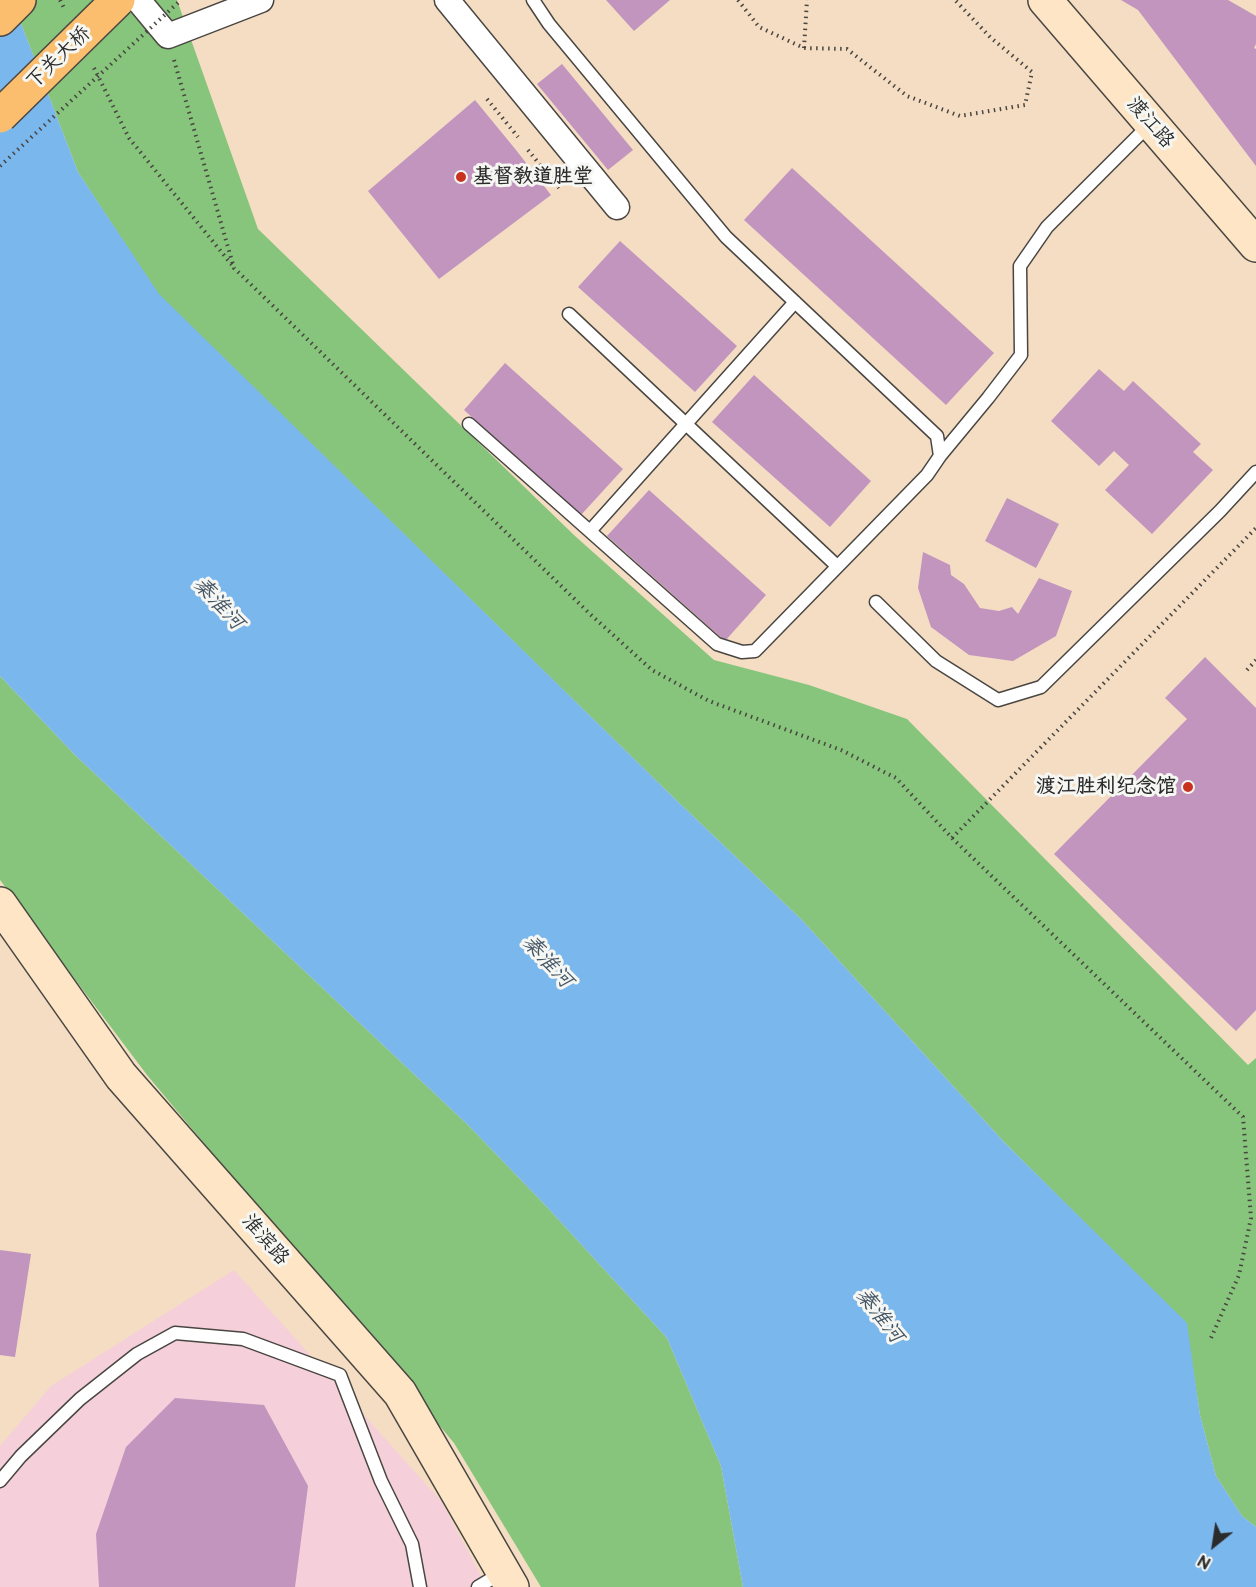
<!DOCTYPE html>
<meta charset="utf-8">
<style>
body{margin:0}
#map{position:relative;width:1256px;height:1587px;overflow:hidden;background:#f4ddc3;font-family:"Balsamiq Sans",sans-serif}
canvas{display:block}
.north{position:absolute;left:1184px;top:1515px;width:60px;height:60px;-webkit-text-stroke:4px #f6f6f2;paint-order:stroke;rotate:210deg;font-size:16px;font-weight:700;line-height:24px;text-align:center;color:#2b2b2b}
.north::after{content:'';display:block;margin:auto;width:21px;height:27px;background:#2b2b2b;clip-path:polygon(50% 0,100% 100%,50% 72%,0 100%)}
</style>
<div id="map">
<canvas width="1256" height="1587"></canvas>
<div class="north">N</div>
</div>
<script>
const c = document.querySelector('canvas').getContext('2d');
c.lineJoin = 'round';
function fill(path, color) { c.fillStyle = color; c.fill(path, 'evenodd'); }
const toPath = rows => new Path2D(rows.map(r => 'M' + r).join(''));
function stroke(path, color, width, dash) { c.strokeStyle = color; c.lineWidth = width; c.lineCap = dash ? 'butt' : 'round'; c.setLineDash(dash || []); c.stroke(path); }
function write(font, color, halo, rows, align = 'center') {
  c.font = font + ' "Balsamiq Sans","LXGW WenKai TC",sans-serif'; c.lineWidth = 6; c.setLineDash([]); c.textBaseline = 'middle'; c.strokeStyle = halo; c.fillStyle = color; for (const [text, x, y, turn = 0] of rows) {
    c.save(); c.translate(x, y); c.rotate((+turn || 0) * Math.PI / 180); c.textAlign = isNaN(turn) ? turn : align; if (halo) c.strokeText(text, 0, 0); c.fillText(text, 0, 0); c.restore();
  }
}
const built = toPath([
 [234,1270,441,1501,487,1587,0,1587,0,1446,51,1386]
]);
const green = toPath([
 [12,0,177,0,258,229,575,536,714,660,809,685,907,719,1248,1065,1256,1058,1256,1527,1242,1516,1216,1476,1200,1415,1186,1323,1004,1142,802,920,673,797,158,294,78,172],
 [0,676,75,755,468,1125,546,1206,667,1338,721,1466,743,1587,541,1587,454,1443,147,1075,0,880]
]);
const water = toPath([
 [0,0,12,0,78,172,159,294,673,797,802,920,1004,1142,1187,1323,1200,1415,1216,1476,1242,1516,1256,1527,1256,1587,743,1587,721,1466,667,1338,546,1206,468,1125,75,755,0,676]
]);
const building = toPath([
 [606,0,670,0,634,31],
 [1121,0,1228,0,1256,16,1256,44,1254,48,1256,49,1256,166,1138,10],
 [562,64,633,150,608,170,537,84],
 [475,100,516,150,551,195,439,279,368,191],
 [792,168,994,353,946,405,744,220],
 [620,241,737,346,695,392,578,287],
 [505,363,623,469,581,515,464,410],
 [1099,369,1124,391,1133,381,1201,444,1193,452,1213,470,1152,534,1105,490,1129,465,1114,451,1099,466,1051,421],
 [754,375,871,481,830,527,712,422],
 [649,490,766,595,725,641,607,536],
 [1007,498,1059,524,1036,568,985,541],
 [923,552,950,565,951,575,964,584,980,608,999,611,1012,607,1018,614,1039,578,1072,591,1056,636,1013,661,969,655,931,627,918,588],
 [1205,657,1256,708,1256,1010,1236,1031,1054,854,1187,719,1165,698],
 [0,1250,31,1254,15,1357,0,1355],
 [175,1398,264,1405,308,1486,295,1587,99,1587,96,1534,126,1447]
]);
const path = toPath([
 [60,0,65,10],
 [738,0,759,27,804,48,847,49,907,96,960,116,1025,105,1032,72,990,37,955,0],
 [804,48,807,0],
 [174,60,234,268,590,614,652,670,709,701,841,750,896,778,952,838,1243,1117,1251,1218,1239,1275,1211,1338],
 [94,68,129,138,232,265],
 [487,99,518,137],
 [528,150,559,188],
 [1247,670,1256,660],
 [952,838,1256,528]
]);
const lane = toPath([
 [569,314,837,566],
 [469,424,717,644,742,652,755,651,927,475,940,456,937,436,726,237,549,24,533,0],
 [940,456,988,398,1021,355,1020,266,1047,227,1151,123],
 [590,531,795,302],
 [876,602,936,661,998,700,1041,687,1220,511,1256,472],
 [0,1481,21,1456,80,1399,137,1354,175,1333,243,1339,340,1375,381,1481,412,1544,420,1587],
 [478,1587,503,1572]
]);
const street = toPath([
 [138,0,168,36,261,0],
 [447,0,617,207]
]);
const secondary = toPath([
 [1045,0,1256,245],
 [0,904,121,1076,400,1393,512,1587]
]);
const highway = toPath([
 [0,19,19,0]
]);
const pathBridge = toPath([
 [0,166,181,0]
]);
const highwayBridge = toPath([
 [0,116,118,0]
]);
const markers = [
 [461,177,6,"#c8321e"],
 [1188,787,6,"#c8321e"]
];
const streetNames = [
 ["下关大桥",59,58,-44],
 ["渡江路",1150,123,49],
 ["淮滨路",265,1240,49]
];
const poiNames = [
 ["基督教道胜堂",473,177],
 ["渡江胜利纪念馆",1176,787,"right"]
];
const waterNames = [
 ["秦淮河",218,604,47],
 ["秦淮河",547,962,47],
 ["秦淮河",879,1316,52]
];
fill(built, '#f5cfd9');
fill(green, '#86c57b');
fill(water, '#7ab7ed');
fill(building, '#c195be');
stroke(lane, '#494642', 15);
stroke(street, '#494642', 27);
stroke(secondary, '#494642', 36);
stroke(highway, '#494642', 36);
stroke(path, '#494642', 4, [1.5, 4.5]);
stroke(lane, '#fff', 12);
stroke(street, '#fff', 24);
stroke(secondary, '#fde5c5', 33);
stroke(highway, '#fbbe6e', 33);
stroke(highwayBridge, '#494642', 36, []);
stroke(pathBridge, '#494642', 4, [1.5, 4.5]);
stroke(highwayBridge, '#fbbe6e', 33);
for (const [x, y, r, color] of markers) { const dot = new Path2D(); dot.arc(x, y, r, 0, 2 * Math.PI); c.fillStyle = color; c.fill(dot); stroke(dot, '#f6f6f2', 2); }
write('20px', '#2b2b2b', '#f6f6f2', streetNames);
write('bold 20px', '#2b2b2b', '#f6f6f2', poiNames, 'left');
write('italic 21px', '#435565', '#f6f6f2', waterNames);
</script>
